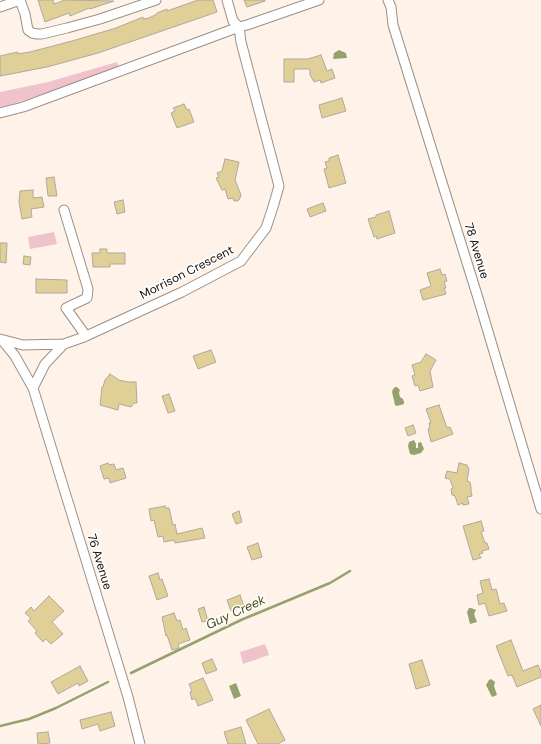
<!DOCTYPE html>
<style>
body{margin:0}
canvas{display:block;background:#fff3e9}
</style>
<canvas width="541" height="744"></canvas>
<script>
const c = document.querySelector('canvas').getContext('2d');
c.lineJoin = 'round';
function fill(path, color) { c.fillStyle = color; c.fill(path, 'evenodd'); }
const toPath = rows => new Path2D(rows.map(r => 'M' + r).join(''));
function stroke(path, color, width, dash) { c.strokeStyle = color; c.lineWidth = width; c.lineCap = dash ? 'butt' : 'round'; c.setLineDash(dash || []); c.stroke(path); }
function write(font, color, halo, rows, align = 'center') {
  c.font = font + ' "DM Sans",sans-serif'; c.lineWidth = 3; c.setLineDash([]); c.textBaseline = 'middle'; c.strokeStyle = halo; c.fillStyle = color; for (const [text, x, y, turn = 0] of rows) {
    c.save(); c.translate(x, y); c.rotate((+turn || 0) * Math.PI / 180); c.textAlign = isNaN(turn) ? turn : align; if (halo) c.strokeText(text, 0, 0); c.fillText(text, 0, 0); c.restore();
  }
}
const green = toPath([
 [117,62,119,68,10,105,0,107,0,92,48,82],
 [54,232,57,244,30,249,28,237],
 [265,644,269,655,243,664,240,652]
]);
const water = toPath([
 [339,50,346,53,347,58,333,59,334,53],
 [395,387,397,387,400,390,399,393,400,397,403,399,404,402,404,404,397,406,395,405,392,392,393,389],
 [414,440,416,444,416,448,418,448,418,443,421,442,424,449,421,453,414,455,410,454,408,446,409,442],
 [469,608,471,608,476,610,474,614,477,622,470,624,467,612],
 [491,679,495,682,494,686,497,695,492,697,486,685,489,680],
 [236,683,241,696,234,699,229,686]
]);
const stream = toPath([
 [131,673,241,620,330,583,350,571],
 [0,726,29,719,56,708,108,682]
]);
const building = toPath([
 [38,0,53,0,54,4,65,0,114,1,90,9,89,8,70,16,69,13,45,22,38,0],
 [198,0,213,0,217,12,98,53,47,67,0,76,0,56,18,52,18,54,30,52,72,41,116,28,143,17,143,19,149,18,157,14,157,13,167,9,167,11,198,0],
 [244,0,265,0,265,1,247,7,244,0],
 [321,55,327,71,332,69,335,78,321,83,320,80,314,82,310,75,310,69,294,69,294,82,284,82,284,59,308,59,321,55],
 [342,98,346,111,322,118,319,105,342,98],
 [184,104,187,110,189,109,194,122,177,128,171,113,175,111,173,108,184,104],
 [338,155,346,183,329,188,324,169,327,168,325,162,329,161,329,158,338,155],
 [225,159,239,162,235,180,241,195,239,200,236,201,234,201,233,198,228,199,225,189,222,190,216,178,219,177,217,173,222,171,225,159],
 [54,177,57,196,48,196,46,178,54,177],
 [33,190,33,198,42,197,44,207,31,209,32,217,22,219,19,202,20,191,33,190],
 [123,200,125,212,117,214,114,202,123,200],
 [323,203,326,211,310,217,307,209,323,203],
 [389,211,395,233,377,239,376,236,374,237,368,219,376,217,376,215,389,211],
 [0,243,7,243,6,263,0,262,0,243],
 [100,249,107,249,107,253,125,253,125,264,110,264,110,267,93,267,92,253,100,253,100,249],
 [24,256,31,257,30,265,23,264,24,256],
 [440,269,442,275,445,274,447,281,444,282,446,288,444,288,446,294,423,300,420,290,431,286,427,273,440,269],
 [36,279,67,280,67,293,36,293,36,279],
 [211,350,216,362,198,369,193,356,211,350],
 [426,354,436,360,430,371,433,387,420,391,418,385,415,386,412,376,415,375,412,365,421,362,426,354],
 [110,374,119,380,128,382,136,382,137,403,134,403,131,407,119,404,118,410,100,405,102,387,103,387,105,380,110,374],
 [169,394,175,411,168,413,162,396,169,394],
 [439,405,447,428,450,427,453,434,431,442,428,429,430,428,429,423,431,423,426,409,439,405],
 [413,425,416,433,408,436,405,428,413,425],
 [108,463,109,465,114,464,116,470,123,468,126,478,110,483,109,478,104,479,100,466,108,463],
 [459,463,467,465,469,469,467,481,470,482,471,487,471,490,472,496,467,497,469,504,463,505,463,503,458,505,455,496,452,495,451,489,453,488,450,479,445,478,447,471,457,473,459,463],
 [165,506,165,508,169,508,173,525,175,524,177,534,202,528,205,538,175,543,174,540,164,542,163,536,158,537,154,520,151,521,149,509,165,506],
 [239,511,242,522,236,524,232,514,239,511],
 [481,521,484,531,481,532,485,543,487,543,489,549,482,551,483,553,479,554,481,558,473,560,463,526,481,521],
 [258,543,262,557,252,560,247,547,258,543],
 [158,573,160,580,162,579,168,596,157,600,149,576,158,573],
 [489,579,492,590,496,589,500,604,504,603,507,611,489,616,485,603,479,605,477,595,483,593,480,581,489,579],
 [240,595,244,606,231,611,227,600,240,595],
 [49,596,64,611,52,622,63,634,51,644,46,639,43,642,35,633,37,631,28,621,31,618,25,613,31,607,34,611,49,596],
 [204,607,208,621,202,622,198,609,204,607],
 [174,613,177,621,180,620,183,630,186,628,190,640,178,644,179,648,172,650,167,635,166,636,162,617,174,613],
 [511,640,523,671,538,665,541,672,541,677,517,687,512,675,508,676,496,646,511,640],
 [212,659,217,670,206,674,202,663,212,659],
 [422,660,430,685,416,689,409,664,422,660],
 [80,666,88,681,79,686,78,683,58,694,51,682,80,666],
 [203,678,213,700,198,706,195,698,192,700,190,692,192,691,189,684,203,678],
 [541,705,541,726,533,709,541,705],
 [269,709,285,740,278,744,258,744,246,720,269,709],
 [111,712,115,726,100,731,98,724,82,729,80,720,111,712],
 [241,727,246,744,228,744,224,732,241,727],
 [48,732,50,743,38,744,37,733,48,732]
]);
const minor = toPath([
 [20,0,25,14,28,30,32,33,37,34,42,34,67,28,100,19,156,0],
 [227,0,233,21,239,27],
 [388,0,391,7,393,25,478,298,541,509],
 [0,7,20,0],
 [0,113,23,107,239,27,247,25,319,0],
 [64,210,88,289,87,298,66,308,86,336],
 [0,339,23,345,64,344,84,337,182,292,241,261,266,228,273,207,279,186,241,42,239,27],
 [2,340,15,356,33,388,128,697,140,744],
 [33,388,45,364,64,344]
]);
const streetNames = [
 ["78 Avenue",476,251,73],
 ["Morrison Crescent",187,273,-27],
 ["76 Avenue",99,562,73]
];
const waterNames = [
 ["Guy Creek",236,613,-25]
];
fill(green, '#f0c3ca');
fill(water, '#96a26e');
stroke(stream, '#96a26e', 2.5);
fill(building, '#e1cf98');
stroke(building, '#aea99d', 1);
stroke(minor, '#9b9087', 11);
stroke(minor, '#fff', 9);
write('12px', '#100c09', '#fff', streetNames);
write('italic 13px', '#465115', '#fff', waterNames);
</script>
